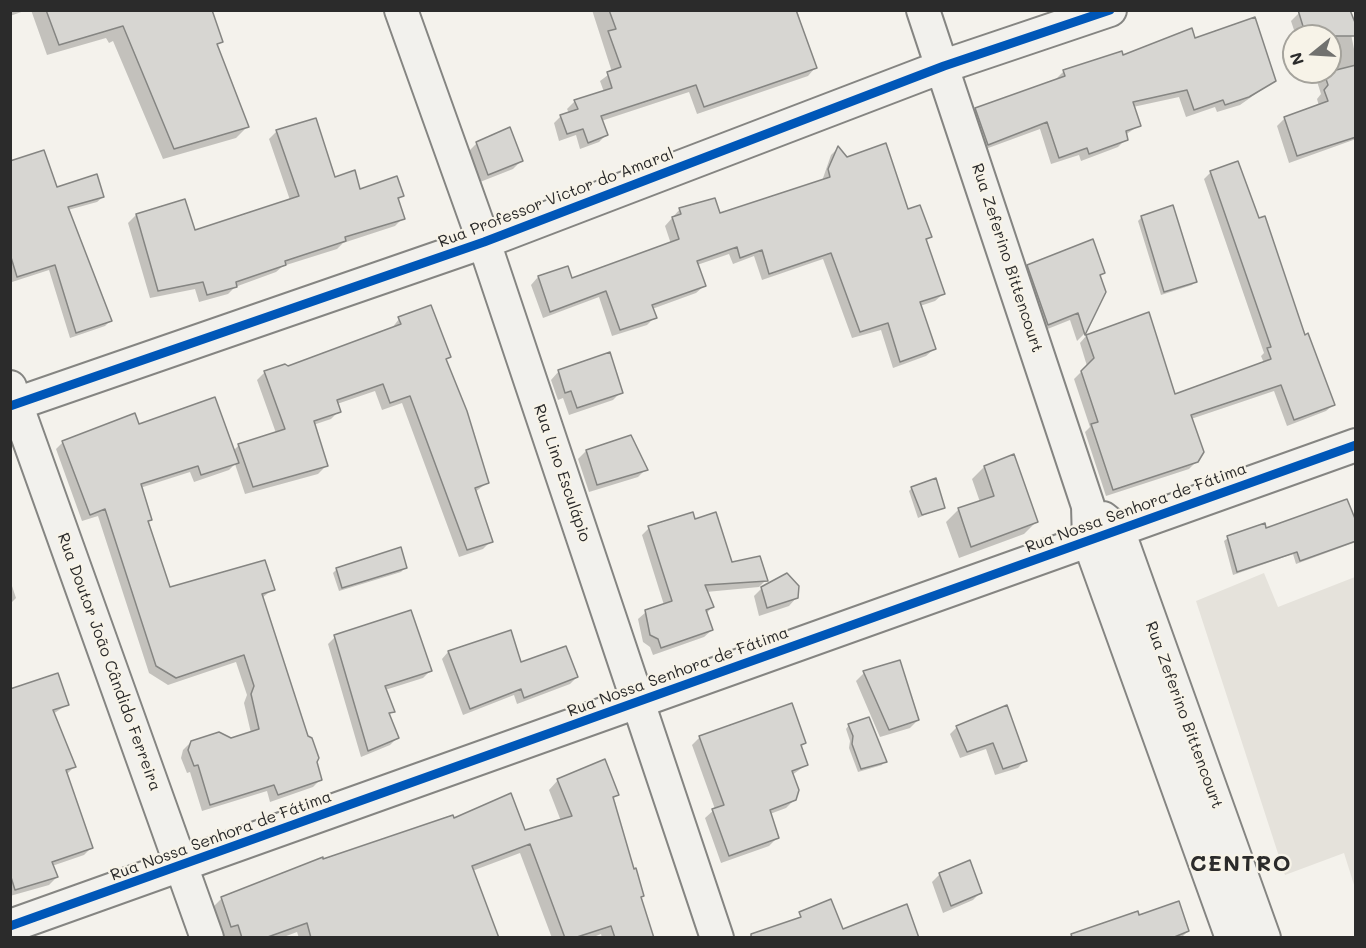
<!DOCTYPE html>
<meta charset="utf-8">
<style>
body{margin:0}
#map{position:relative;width:1366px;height:948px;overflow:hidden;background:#f4f2ec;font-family:Mali,sans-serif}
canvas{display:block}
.frame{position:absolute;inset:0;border:12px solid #2b2b2b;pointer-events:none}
.north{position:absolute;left:1282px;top:24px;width:60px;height:60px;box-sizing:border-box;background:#f7f3e8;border:2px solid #a5a39c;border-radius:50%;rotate:252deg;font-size:16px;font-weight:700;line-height:24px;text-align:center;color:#2b2b2b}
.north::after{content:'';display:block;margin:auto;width:21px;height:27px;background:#71716f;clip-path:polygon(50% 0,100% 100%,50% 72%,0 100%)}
</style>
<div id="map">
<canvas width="1366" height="948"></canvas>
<div class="frame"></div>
<div class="north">N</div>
</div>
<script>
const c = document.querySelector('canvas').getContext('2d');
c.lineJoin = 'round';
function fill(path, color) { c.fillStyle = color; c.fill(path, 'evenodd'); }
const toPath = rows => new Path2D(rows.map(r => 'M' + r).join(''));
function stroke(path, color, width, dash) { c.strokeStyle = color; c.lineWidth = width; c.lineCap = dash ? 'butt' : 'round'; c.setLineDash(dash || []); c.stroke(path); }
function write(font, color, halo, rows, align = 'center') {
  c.font = font + ' Mali,sans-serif'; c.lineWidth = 4.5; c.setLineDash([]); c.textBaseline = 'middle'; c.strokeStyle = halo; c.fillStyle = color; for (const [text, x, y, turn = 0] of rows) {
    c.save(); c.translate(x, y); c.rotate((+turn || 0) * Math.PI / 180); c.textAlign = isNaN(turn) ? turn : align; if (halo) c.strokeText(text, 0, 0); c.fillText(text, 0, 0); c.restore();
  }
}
const built = toPath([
 [1264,573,1278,607,1355,577,1355,888,1344,853,1285,875,1196,601]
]);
const shadow = toPath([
 [10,10,27,10,10,16],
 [31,10,210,10,221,41,216,47,247,127,236,138,163,159,113,41,109,43,106,38,47,55],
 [592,10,797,10,815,68,808,76,697,114,689,92,601,121,606,135,599,142,580,149,576,135,559,141,554,123,561,116,569,113,567,109,575,101,604,92,600,81,612,72],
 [1299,13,1350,29,1356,59,1356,139,1289,163,1277,126,1285,118,1319,106,1317,99,1321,94,1314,72,1330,72,1330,36,1296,36,1291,21],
 [1194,40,1274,81,1240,105,1217,112,1215,107,1186,117,1179,97,1133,107,1140,125,1125,135,1126,139,1118,147,1081,161,1079,155,1051,164,1040,129,980,151,968,117,976,109,1056,79,1064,71],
 [277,131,334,178,359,191,402,196,397,201,403,218,395,226,343,243,337,249,283,266,276,272,235,287,228,294,199,302,195,289,150,298,128,223,136,215,194,232,290,200,269,139],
 [477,143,521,161,513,169,480,182,469,151],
 [838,148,907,211,930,237,925,242,943,294,935,301,920,306,934,349,926,356,893,368,881,330,852,338,823,259,762,280,754,256,733,264,729,254,697,265,704,286,696,293,652,309,655,317,647,325,612,336,599,297,543,318,531,285,538,277,571,280,671,244,665,226,680,209,719,214,822,181,831,155],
 [10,163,56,189,103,197,97,202,68,210,111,320,105,326,70,338,49,270,12,282],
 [1211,172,1304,336,1333,405,1326,411,1287,426,1274,391,1191,419,1197,461,1189,469,1106,496,1085,432,1090,427,1074,379,1087,366,1080,343,1086,336,1148,313,1174,396,1264,363,1261,356,1264,353,1204,179],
 [1142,217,1195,282,1192,285,1161,295,1138,221],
 [1028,266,1103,273,1099,277,1104,292,1084,334,1077,341,1070,320,1040,332,1020,274],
 [399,319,449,357,445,361,487,483,475,492,491,541,483,549,459,557,402,403,382,410,375,391,337,404,339,411,331,419,313,425,326,466,318,474,245,494,235,464,229,470,194,482,190,472,140,488,151,520,147,523,169,589,273,589,262,598,321,779,313,787,270,802,267,791,202,811,190,772,187,773,181,758,183,750,191,742,231,740,251,733,244,703,247,695,236,662,168,685,149,673,98,516,82,521,56,449,63,442,138,426,233,451,239,445,276,433,257,380,265,372,288,368,392,328],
 [559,371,621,392,613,400,569,415,563,398,558,400,551,380],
 [631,436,646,469,638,477,589,492,578,459,586,451],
 [984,467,1036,522,1024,534,959,558,946,522,958,510,980,502,972,479],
 [912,488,943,507,918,518,909,491],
 [1356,519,1356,542,1296,564,1293,554,1233,575,1224,541,1228,538,1265,530],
 [694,520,731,564,766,580,759,587,706,592,712,607,706,614,712,630,704,637,653,655,650,647,643,642,638,619,646,612,664,605,642,535,649,528],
 [405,568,401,572,339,591,333,573,337,569],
 [10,580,16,598,10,604],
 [762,588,797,597,789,606,759,616,754,596],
 [510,632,520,664,577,677,570,684,517,704,514,695,463,715,442,659,448,652],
 [335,637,430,671,423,678,385,690,393,711,388,716,397,738,390,745,361,757,328,644],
 [899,662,918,720,910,728,880,737,856,681,864,673],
 [11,696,68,704,53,714,74,767,66,775,92,847,84,855,52,866,57,877,49,885,10,896],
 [1006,707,1025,760,1018,768,995,775,986,749,960,758,950,734,957,727],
 [849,725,885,761,882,765,858,772,849,748,850,741,846,729],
 [700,737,805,742,800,747,806,765,792,775,795,799,786,808,770,814,777,838,769,846,721,863,705,818,715,809,692,745],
 [558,780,617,795,612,800,653,938,602,938,601,934,591,938,552,938,520,853,472,871,497,938,299,938,297,932,281,938,221,936,212,908,222,898,323,861,453,820,524,832,561,821,549,790],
 [940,874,981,892,973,900,943,913,932,882],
 [1138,917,1188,931,1181,938,1095,938]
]);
const building = toPath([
 [46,10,212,10,223,42,217,44,249,127,174,149,123,26,59,45,46,10],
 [609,10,796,10,817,68,704,107,696,85,601,116,608,135,588,143,583,129,567,134,560,115,578,109,574,100,612,88,607,72,621,67,608,31,616,29,609,10],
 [1298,10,1350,10,1356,25,1356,36,1306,36,1298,10],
 [1255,17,1276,81,1249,97,1225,105,1223,100,1194,110,1187,90,1133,102,1141,126,1126,131,1128,140,1089,154,1087,148,1059,158,1047,122,988,145,975,108,1065,76,1063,70,1122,51,1123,55,1192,28,1195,38,1255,17],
 [1356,65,1356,137,1297,156,1284,117,1328,101,1324,90,1328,85,1324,73,1356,65],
 [316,118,335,177,355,170,360,189,397,176,404,196,398,198,405,219,345,237,346,241,285,261,286,265,236,282,237,287,207,295,203,282,158,291,136,214,185,199,195,230,299,196,276,130,316,118],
 [510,127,523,161,488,175,476,142,510,127],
 [886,143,908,209,920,205,932,237,926,239,945,294,920,302,936,349,900,362,888,323,860,332,831,253,769,274,762,250,740,258,737,247,697,261,706,286,652,305,657,318,620,330,606,291,550,312,538,276,568,266,572,278,679,239,672,217,681,214,679,208,715,198,720,213,830,177,828,169,838,146,847,157,886,143],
 [44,150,57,187,97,174,104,197,68,207,112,321,76,333,55,265,17,277,10,254,10,161,44,150],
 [1238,161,1259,218,1265,216,1305,335,1308,333,1335,405,1294,420,1281,385,1191,415,1204,452,1198,462,1113,490,1091,424,1098,422,1081,371,1094,358,1086,335,1149,312,1175,394,1271,359,1267,348,1271,347,1210,171,1238,161],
 [1173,205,1197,282,1164,292,1141,216,1173,205],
 [1093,239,1105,273,1100,275,1106,292,1085,335,1078,313,1048,325,1027,265,1093,239],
 [431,305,451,357,446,359,467,411,489,483,475,488,493,542,467,550,410,396,390,403,383,384,337,400,341,412,314,421,328,466,253,487,238,444,285,429,264,371,285,364,288,366,401,324,398,317,431,305],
 [610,352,623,393,577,408,571,391,565,393,558,370,610,352],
 [215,397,239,463,201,475,198,466,141,484,152,520,148,521,170,587,265,560,275,590,262,594,308,736,312,738,319,758,317,762,322,780,278,795,274,785,210,805,198,765,194,766,188,750,191,741,219,732,231,738,259,729,251,694,254,686,244,655,176,678,156,666,105,509,90,515,62,441,135,413,139,424,215,397],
 [631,435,648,470,597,485,586,450,631,435],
 [1014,454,1038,522,971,547,958,508,994,496,984,466,1014,454],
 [936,478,945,508,922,515,911,487,936,478],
 [1347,499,1356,521,1356,541,1300,561,1297,552,1237,572,1227,536,1265,523,1266,528,1347,499],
 [693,512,695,519,716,512,732,562,760,556,768,581,705,585,714,607,706,610,713,630,661,648,658,639,650,635,645,610,672,601,648,526,693,512],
 [401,547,407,568,342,588,336,568,401,547],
 [787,573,799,586,798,598,767,608,761,587,787,573],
 [411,610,432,671,385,686,395,712,389,713,399,738,368,751,334,635,411,610],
 [511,630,521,662,566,646,578,677,524,698,521,689,470,709,448,651,511,630],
 [900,660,919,720,889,730,863,671,900,660],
 [58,673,69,705,53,710,76,767,66,770,93,848,52,862,58,877,15,890,10,874,10,689,58,673],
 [792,703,806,743,801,745,808,765,792,771,799,790,796,800,770,810,779,838,729,856,712,809,724,805,699,736,792,703],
 [1007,705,1027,761,1003,769,993,743,967,752,956,726,1007,705],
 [869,717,887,762,861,769,852,744,853,736,848,724,869,717],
 [605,759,619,795,613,797,634,869,636,868,644,896,641,897,654,938,615,938,611,926,574,938,565,938,530,844,472,866,499,938,311,938,307,923,265,938,242,938,238,925,231,927,221,897,323,857,323,859,453,815,454,818,511,793,525,830,572,816,557,779,605,759],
 [970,860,982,893,951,906,939,873,970,860],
 [831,899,843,929,907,904,919,938,751,938,751,934,801,917,799,912,831,899],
 [1179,901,1189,931,1172,938,1072,938,1071,934,1138,911,1139,915,1179,901]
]);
const minor = toPath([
 [401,10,484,242,717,938],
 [923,10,1088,506,1089,541,1232,938],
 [10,387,207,938],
 [10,406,484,242,944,66,1110,10],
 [1103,518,1118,530,1264,938],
 [10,926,1356,445]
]);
const cycleway = toPath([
 [10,406,484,242,944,66,1110,10],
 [10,926,1356,445]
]);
const streetNames = [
 ["Rua Professor Victor do Amaral",556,198,-21],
 ["Rua Zeferino Bittencourt",1007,258,72],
 ["Rua Lino Esculápio",562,473,71],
 ["Rua Nossa Senhora de Fátima",1136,508,-20],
 ["Rua Doutor João Cândido Ferreira",109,662,70],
 ["Rua Nossa Senhora de Fátima",678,672,-20],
 ["Rua Zeferino Bittencourt",1184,715,70],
 ["Rua Nossa Senhora de Fátima",221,836,-20]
];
const districtNames = [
 ["CENTRO",1241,864]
];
fill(built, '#e5e2db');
fill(shadow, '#0003');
fill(building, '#d7d6d2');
stroke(building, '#858582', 1.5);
stroke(minor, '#858582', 36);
stroke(minor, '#f2f1ed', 32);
stroke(cycleway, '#0057b8', 9);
write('16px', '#2b2b2b', '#f7f3e8', streetNames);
c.letterSpacing = '1.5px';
write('bold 22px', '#2b2b2b', '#f7f3e8', districtNames);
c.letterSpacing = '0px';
</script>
